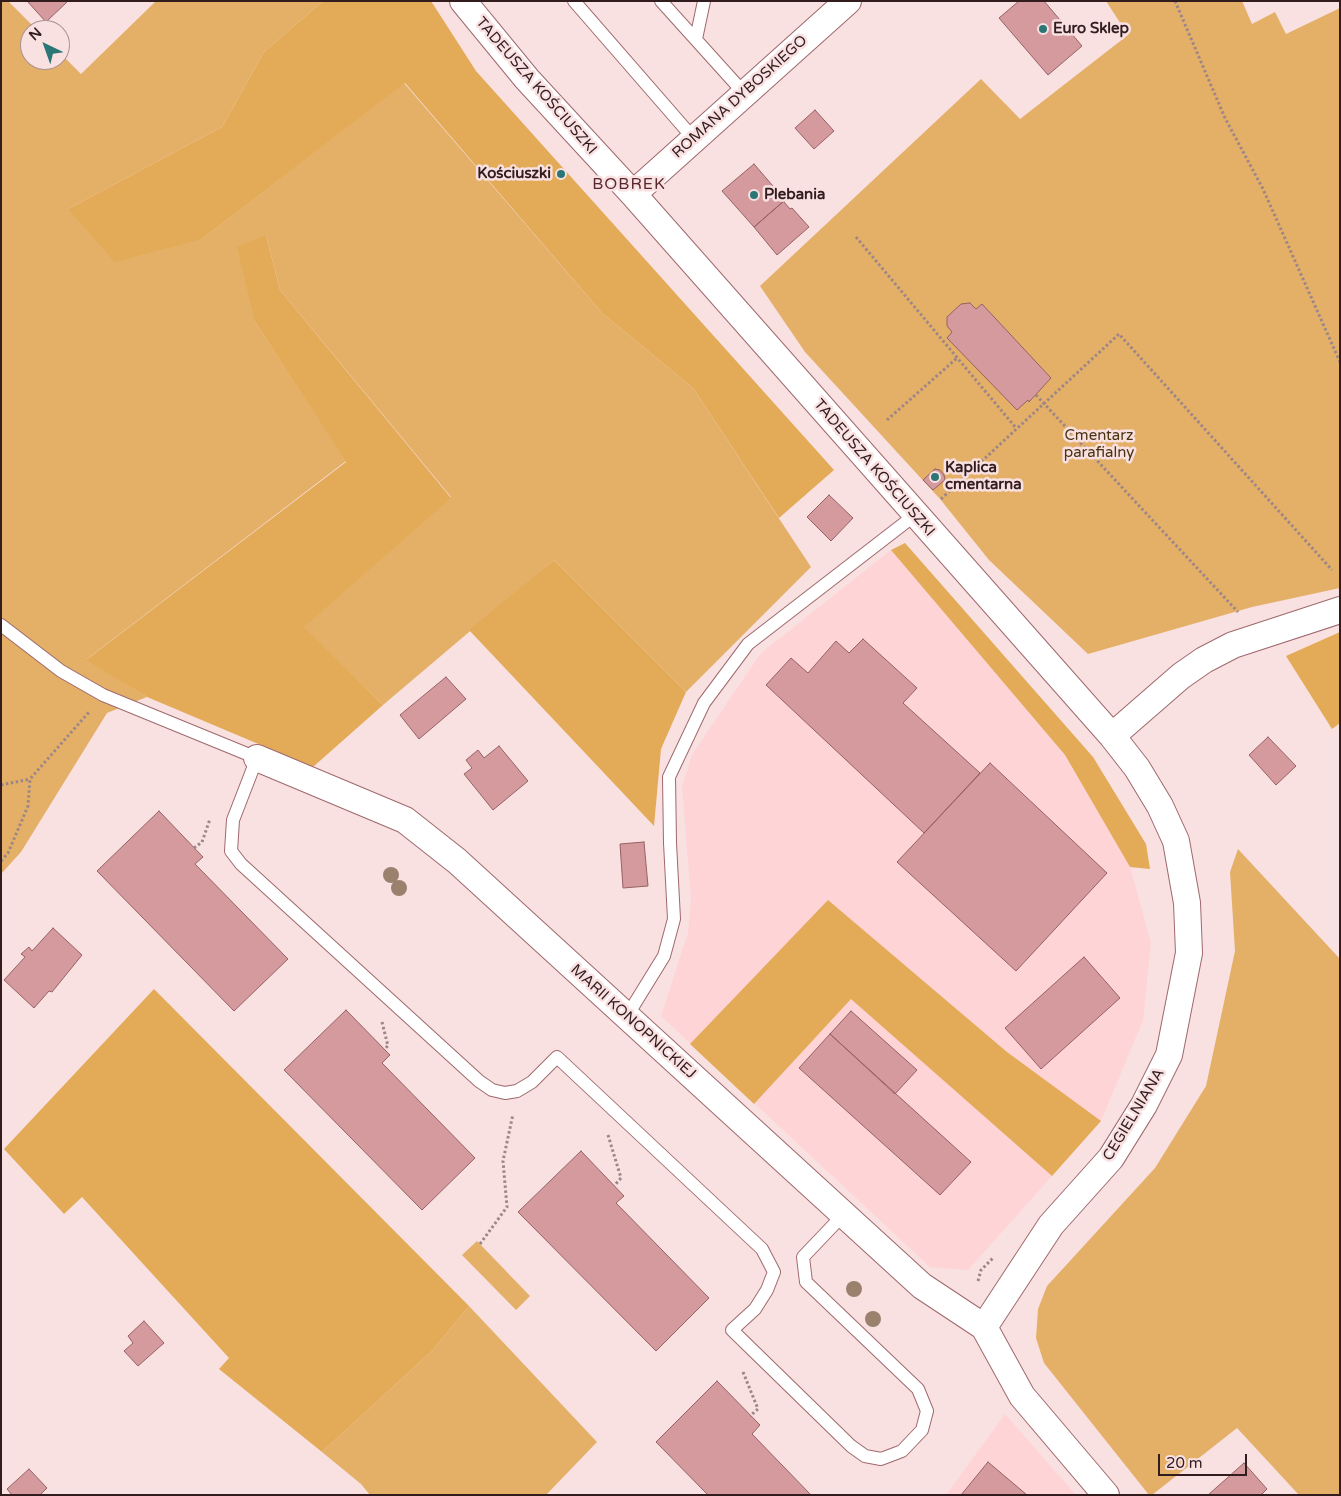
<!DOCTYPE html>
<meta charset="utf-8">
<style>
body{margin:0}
#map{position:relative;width:1341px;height:1496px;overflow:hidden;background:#f9e0e1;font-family:"Varela Round",sans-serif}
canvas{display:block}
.frame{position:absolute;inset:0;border:2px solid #321c1e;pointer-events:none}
.north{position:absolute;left:20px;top:20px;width:50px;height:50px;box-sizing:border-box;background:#f9e0e1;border:1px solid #a99293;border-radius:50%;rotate:318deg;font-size:14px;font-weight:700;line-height:20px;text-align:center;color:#321c1e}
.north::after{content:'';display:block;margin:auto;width:18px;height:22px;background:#2c7676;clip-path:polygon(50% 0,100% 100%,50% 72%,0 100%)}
.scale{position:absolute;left:1158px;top:1454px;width:89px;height:22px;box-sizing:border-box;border:2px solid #321c1e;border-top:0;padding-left:6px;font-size:15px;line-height:18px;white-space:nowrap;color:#321c1e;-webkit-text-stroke:4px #f9e0e1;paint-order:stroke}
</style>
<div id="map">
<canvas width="1341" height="1496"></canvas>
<div class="frame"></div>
<div class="north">N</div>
<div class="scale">20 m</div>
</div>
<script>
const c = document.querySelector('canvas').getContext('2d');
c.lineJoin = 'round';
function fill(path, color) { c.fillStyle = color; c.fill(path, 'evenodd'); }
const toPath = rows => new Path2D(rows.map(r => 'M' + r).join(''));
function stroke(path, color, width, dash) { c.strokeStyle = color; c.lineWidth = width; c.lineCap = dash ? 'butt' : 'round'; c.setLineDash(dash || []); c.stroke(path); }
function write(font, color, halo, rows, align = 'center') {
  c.font = font + ' "Varela Round",sans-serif'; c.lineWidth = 5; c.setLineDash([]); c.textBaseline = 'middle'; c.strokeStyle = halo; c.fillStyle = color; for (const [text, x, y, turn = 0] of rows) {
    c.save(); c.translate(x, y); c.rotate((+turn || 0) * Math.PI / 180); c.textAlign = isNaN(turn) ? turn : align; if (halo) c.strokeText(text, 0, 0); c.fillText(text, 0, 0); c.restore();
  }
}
const built = toPath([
 [891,550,1065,755,1130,867,1151,943,1143,1020,1101,1121,968,1270,930,1267,661,1016,688,933,691,899,682,786,693,753,761,653],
 [1005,1414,1076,1495,946,1495]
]);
const green = toPath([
 [1,1,8,1,37,30,30,30,30,60,60,60,60,53,81,74,156,1,323,1,264,52,222,127,68,209,202,239,404,83,602,313,693,388,811,567,686,692,554,560,383,705,303,627,451,497,280,290,266,235,255,322,346,461,87,659,147,697,107,713,21,852,1,874],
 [1106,1,1242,1,1252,24,1275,12,1286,34,1340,8,1340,588,1252,607,1088,654,989,560,940,499,805,352,760,286,981,79,1020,119,1128,35],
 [1238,849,1340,959,1340,1495,1299,1495,1237,1428,1152,1495,1149,1495,1044,1363,1036,1338,1038,1309,1047,1286,1155,1168,1206,1086,1235,951,1230,872],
 [477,1241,530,1296,516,1310,462,1255],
 [469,1306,597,1442,546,1495,370,1495,361,1484,322,1452,432,1351]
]);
const forest = toPath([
 [323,1,431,1,476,71,834,470,779,518,693,388,602,313,405,83,202,239,115,262,68,209,222,127,264,52],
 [266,235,280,290,451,498,304,627,383,705,313,767,147,697,86,660,346,462,255,322,237,247],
 [905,543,1093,757,1146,844,1150,869,1130,867,1065,755,891,550],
 [554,560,686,692,661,749,654,826,469,630],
 [1340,632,1340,723,1332,729,1286,656],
 [828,900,1007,1052,1101,1121,1052,1176,851,999,754,1104,690,1044],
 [154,989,469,1306,432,1351,322,1452,219,1369,229,1358,82,1197,64,1214,4,1149]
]);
const building = toPath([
 [27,1,68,1,46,22,27,1],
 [1019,1,1044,1,1082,46,1048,75,999,18,1019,1],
 [815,110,834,131,814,149,795,128,815,110],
 [754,164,785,200,754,227,722,191,754,164],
 [785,200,784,202,790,209,792,208,809,227,777,255,754,227,785,200],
 [970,303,976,309,982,304,1051,378,1029,402,1028,400,1017,410,947,338,952,332,947,326,947,317,961,304,970,303],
 [935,469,940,470,944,475,945,480,933,490,923,480,935,469],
 [829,495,853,518,831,541,807,517,829,495],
 [863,639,917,688,903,703,980,773,924,833,766,685,791,658,808,673,836,641,849,653,863,639],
 [446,677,466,699,419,739,400,715,446,677],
 [1268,737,1296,766,1276,785,1249,755,1268,737],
 [499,746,528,781,493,810,464,774,472,768,466,760,478,750,484,758,499,746],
 [990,763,1107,873,1016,971,897,862,990,763],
 [159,811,203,857,195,864,288,959,234,1011,97,871,159,811],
 [644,842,648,886,623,888,620,844,644,842],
 [53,928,82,955,52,992,49,991,34,1008,4,980,25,957,21,954,29,947,32,951,53,928],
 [1084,957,1120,998,1041,1069,1005,1028,1084,957],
 [346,1010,390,1055,382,1063,475,1158,422,1210,284,1070,346,1010],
 [851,1011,917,1070,895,1094,830,1034,851,1011],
 [830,1034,971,1162,940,1195,799,1068,830,1034],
 [581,1151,624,1196,616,1203,709,1298,656,1351,518,1212,581,1151],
 [144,1321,164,1343,138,1366,124,1351,133,1343,128,1336,144,1321],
 [717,1381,760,1425,752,1434,811,1495,708,1495,656,1442,717,1381],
 [988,1462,1027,1495,961,1495,988,1462],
 [1244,1463,1267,1489,1261,1495,1208,1495,1244,1463],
 [29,1469,47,1488,40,1495,12,1495,7,1489,29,1469]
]);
const path = toPath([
 [1175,1,1225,118,1263,189,1340,362],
 [856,237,1016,428],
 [1036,395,1238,612],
 [887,420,957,358],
 [941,499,1119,334,1332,570],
 [1,785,30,779],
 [194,848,202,842,210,819],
 [1,861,8,853,28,806,30,779,90,711],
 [382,1022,388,1046,384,1049],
 [608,1135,621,1178,614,1186],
 [480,1244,507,1207,503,1161,513,1114],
 [978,1281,981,1270,993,1258],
 [743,1372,758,1409,750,1416]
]);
const lane = toPath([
 [574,1,694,139],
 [661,1,744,93],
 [696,39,704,1],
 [1,625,61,671,103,695,257,758,233,820,231,851,241,864,479,1081,492,1090,505,1093,517,1091,532,1082,557,1057,762,1249,774,1272,767,1290,755,1309,732,1330,851,1446,865,1456,881,1459,902,1451,922,1430,927,1411,918,1389,806,1282,803,1257,843,1215],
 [627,1016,664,956,674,919,670,843,669,777,704,703,748,644,915,515]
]);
const street = toPath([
 [463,1,527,79,633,194,1112,736,1137,768,1160,806,1176,841,1187,903,1189,953,1169,1055,1144,1105,1111,1158,1051,1225,984,1327],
 [633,194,848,1],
 [1112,736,1181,676,1204,660,1233,645,1340,610],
 [257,758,405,820,457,861,922,1286,984,1327,1022,1396,1106,1495]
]);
const trees = [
 [391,875],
 [399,888],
 [854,1289],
 [873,1319]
];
const markers = [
 [1043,29,5,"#2c7676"],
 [561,174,5,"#2c7676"],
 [754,195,5,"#2c7676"],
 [935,477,5,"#2c7676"]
];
const poiNames = [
 ["Euro Sklep",1053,29],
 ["Kościuszki",551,174,"right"],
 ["Plebania",764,195],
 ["Kaplica",945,468],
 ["cmentarna",945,485]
];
const streetNames = [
 ["TADEUSZA KOŚCIUSZKI",536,86,49],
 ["ROMANA DYBOSKIEGO",740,97,-42],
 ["TADEUSZA KOŚCIUSZKI",874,468,49],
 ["MARII KONOPNICKIEJ",633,1022,42],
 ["CEGIELNIANA",1134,1115,-59]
];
const parkNames = [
 ["Cmentarz",1099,436],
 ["parafialny",1099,453]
];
const neighbourhoodNames = [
 ["BOBREK",629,185]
];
fill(built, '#ffd4d7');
fill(green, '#e4b068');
fill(forest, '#e3ab58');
fill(building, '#d49a9e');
stroke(building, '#966165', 1);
stroke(lane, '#9f696d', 14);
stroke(street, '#9f696d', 28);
stroke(path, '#9e8687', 3, [2.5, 2.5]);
stroke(lane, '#fff', 12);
stroke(street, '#fff', 26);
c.fillStyle = '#99816e';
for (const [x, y] of trees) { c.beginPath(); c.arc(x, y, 8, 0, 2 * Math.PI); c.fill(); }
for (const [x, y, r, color] of markers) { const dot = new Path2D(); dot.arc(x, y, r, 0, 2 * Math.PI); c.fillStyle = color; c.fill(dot); stroke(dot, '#f9e0e1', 2); }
write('bold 15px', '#321c1e', '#f9e0e1', poiNames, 'left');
write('15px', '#321c1e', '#f9e0e1', streetNames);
write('15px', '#4a3310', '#f9e0e1', parkNames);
c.letterSpacing = '1px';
write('16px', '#56272c', '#f9e0e1', neighbourhoodNames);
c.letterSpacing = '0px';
</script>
